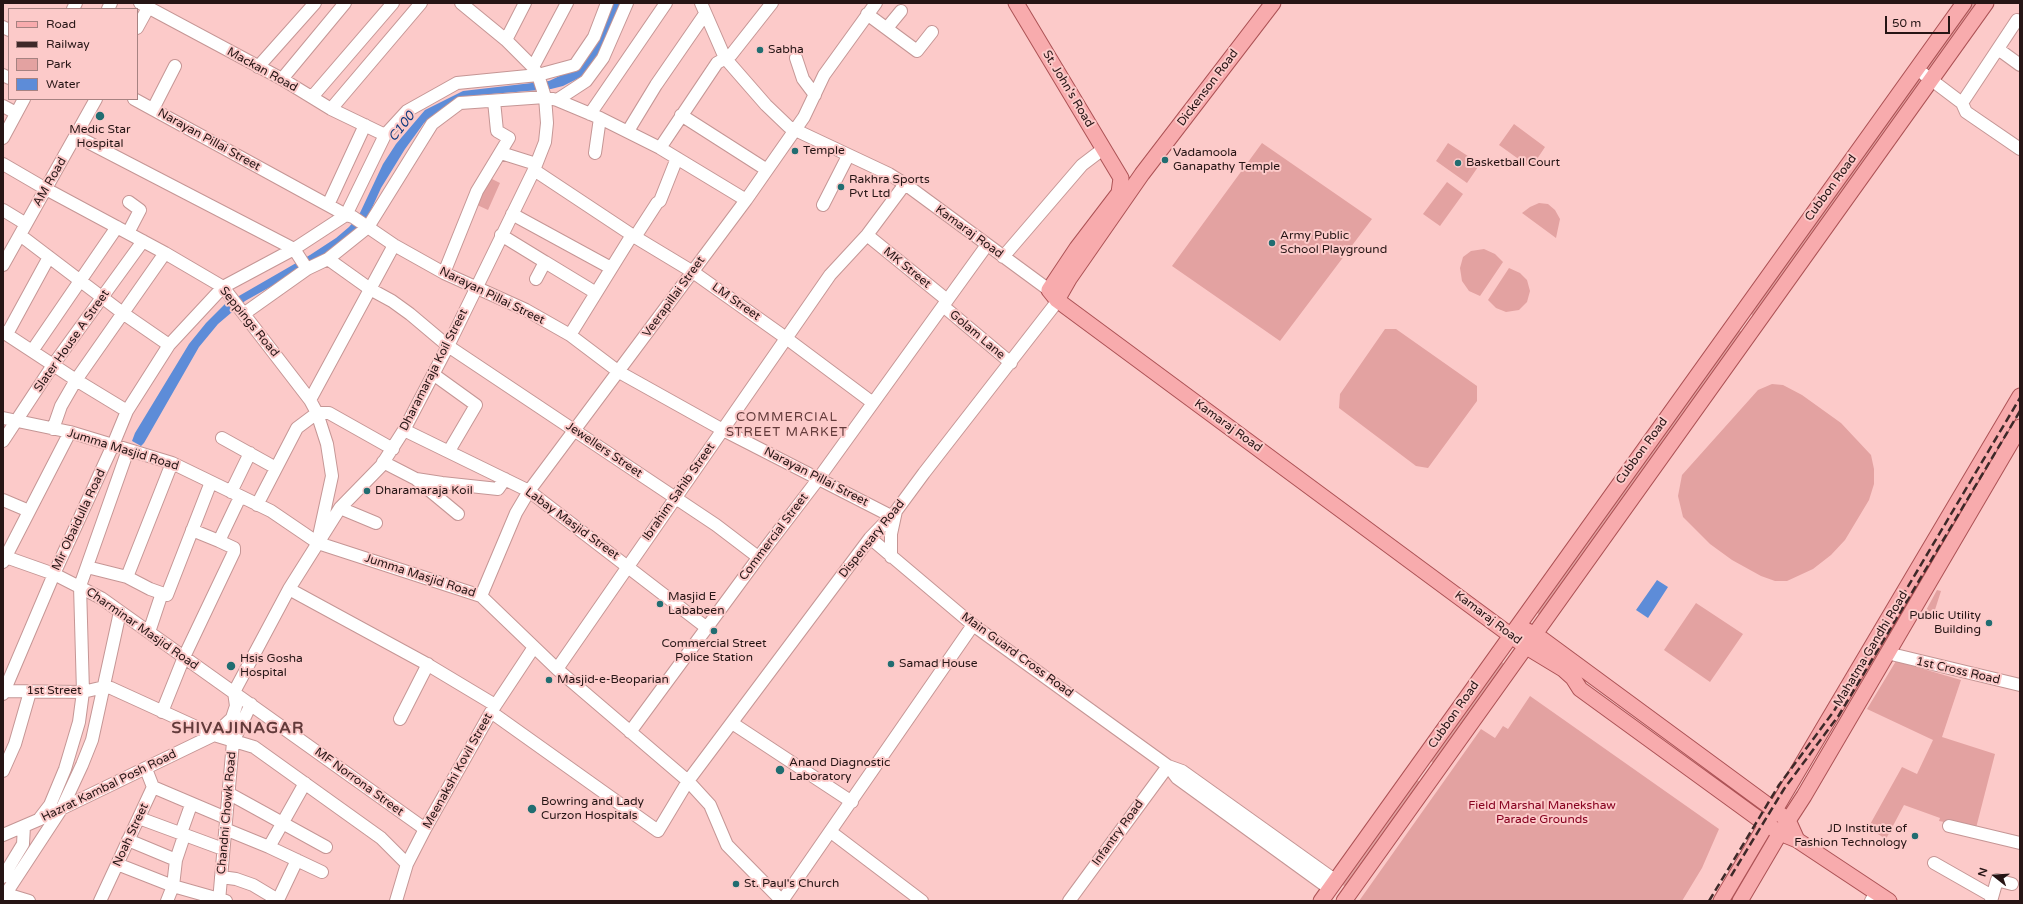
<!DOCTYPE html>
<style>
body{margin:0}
#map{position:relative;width:2023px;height:904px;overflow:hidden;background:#fccac9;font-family:"Varela Round",sans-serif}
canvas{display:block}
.frame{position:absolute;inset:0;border:4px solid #261515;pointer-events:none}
.legend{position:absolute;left:8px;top:8px;width:130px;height:92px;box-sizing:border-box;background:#fccac9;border:1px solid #a68281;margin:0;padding:5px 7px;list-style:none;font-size:12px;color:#261515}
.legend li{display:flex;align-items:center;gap:8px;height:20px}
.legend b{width:20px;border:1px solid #a68281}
.north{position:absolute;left:1975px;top:856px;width:40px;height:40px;-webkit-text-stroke:3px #fccac9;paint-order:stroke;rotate:287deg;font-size:11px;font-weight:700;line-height:16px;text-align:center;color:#261515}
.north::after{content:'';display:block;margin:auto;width:14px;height:18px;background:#261515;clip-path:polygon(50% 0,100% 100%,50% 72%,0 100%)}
.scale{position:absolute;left:1885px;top:16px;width:65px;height:18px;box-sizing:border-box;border:2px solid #261515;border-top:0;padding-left:5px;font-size:12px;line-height:14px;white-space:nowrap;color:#261515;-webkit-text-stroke:3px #fccac9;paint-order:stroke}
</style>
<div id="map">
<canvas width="2023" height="904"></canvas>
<div class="frame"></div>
<ul class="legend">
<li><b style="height:5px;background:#f8abad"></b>Road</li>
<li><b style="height:5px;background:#3e2929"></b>Railway</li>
<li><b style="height:11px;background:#e3a2a1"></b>Park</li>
<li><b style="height:11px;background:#5d8cd8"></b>Water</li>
</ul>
<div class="north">N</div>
<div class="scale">50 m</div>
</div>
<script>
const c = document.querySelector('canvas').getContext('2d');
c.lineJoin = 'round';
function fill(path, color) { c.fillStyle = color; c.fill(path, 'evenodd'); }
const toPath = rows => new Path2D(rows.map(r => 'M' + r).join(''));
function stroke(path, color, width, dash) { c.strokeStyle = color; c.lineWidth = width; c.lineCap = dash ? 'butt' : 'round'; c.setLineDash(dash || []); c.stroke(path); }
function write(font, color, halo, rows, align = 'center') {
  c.font = font + ' "Varela Round",sans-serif'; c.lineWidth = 4; c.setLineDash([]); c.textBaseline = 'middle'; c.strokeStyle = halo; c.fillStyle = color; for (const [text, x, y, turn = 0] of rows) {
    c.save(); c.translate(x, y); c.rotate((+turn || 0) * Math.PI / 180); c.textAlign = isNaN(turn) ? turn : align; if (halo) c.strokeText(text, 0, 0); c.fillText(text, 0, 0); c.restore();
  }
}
const green = toPath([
 [1972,3,1976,3,1754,316,1751,314],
 [1514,124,1545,147,1531,168,1499,145],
 [1262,143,1372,219,1280,341,1172,266],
 [1448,143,1480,164,1467,183,1436,161],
 [488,177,500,183,488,210,475,204],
 [1447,182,1463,194,1440,226,1423,214],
 [1539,203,1548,204,1555,210,1560,219,1556,238,1522,213,1530,207],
 [1484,249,1495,254,1503,262,1480,296,1469,291,1462,281,1460,268,1463,257,1471,251],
 [1509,268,1520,273,1527,280,1530,291,1527,302,1519,310,1506,312,1496,308,1488,300],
 [1385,329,1396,329,1477,386,1477,401,1428,468,1416,466,1339,408,1340,394],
 [1739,330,1742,332,1540,615,1537,613],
 [1772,384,1783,385,1802,395,1841,423,1871,455,1874,469,1874,484,1869,500,1845,540,1831,555,1813,569,1787,581,1775,581,1761,576,1732,560,1710,544,1683,517,1678,496,1682,475,1758,390],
 [1937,590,1941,591,1933,616,1924,614],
 [1696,603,1743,634,1710,682,1664,650],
 [1501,661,1504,664,1433,763,1430,760],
 [1896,661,1961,680,1942,737,1995,754,1976,828,1939,821,1940,818,1904,805,1886,839,1868,828,1902,767,1917,774,1933,740,1867,709],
 [1530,696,1719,829,1702,868,1682,901,1359,901,1481,729,1495,738,1503,726,1508,729],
 [1417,780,1420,782,1345,886,1342,885]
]);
const water = toPath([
 [610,3,620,3,601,50,590,69,579,78,563,86,551,89,468,96,457,100,424,123,405,149,381,188,367,219,357,233,306,267,245,301,218,324,199,347,144,443,141,446,132,441,135,433,189,344,206,323,225,304,310,255,336,238,349,227,359,215,383,164,396,144,425,110,463,91,549,81,568,72],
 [1657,580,1668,587,1648,618,1636,610]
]);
const minor = toPath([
 [140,3,282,79,331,109,385,135],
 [701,3,725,58,766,105,789,127,889,174,905,184,1049,290],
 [73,9,76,3],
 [108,9,111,3],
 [867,14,917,51,932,32],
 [3,27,9,30],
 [137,28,148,8],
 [887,28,901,11],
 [506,40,525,3],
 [1998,49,2020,65],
 [796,58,803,79,815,95],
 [258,67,315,3],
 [533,67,567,3],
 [1917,69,1962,103,1966,112,2020,149],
 [3,75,9,78],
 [282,79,345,3],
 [312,97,393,3],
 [134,99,346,215,353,217,394,245,444,273,526,310,570,335,619,372,723,430,891,516],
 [557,100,586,81,603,58,627,3],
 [1962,103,2017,20],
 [3,106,16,113],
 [153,109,175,66],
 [331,109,421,3],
 [590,114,666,3],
 [681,115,767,170],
 [628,131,656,85,705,14],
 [76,136,294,249,307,269],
 [3,138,24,99],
 [660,148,717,63,731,55,772,3],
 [501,153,536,164],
 [595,153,600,118],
 [3,164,46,189,165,253,223,287,310,400,317,413,327,444,332,476,319,536],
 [534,170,635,237,693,272,786,338,873,403],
 [328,205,365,125],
 [823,205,848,156],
 [3,210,26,224],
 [512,214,611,268],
 [128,233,140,210,129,202],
 [20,235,124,314,169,345],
 [501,235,545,262,536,279],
 [867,235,947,300],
 [635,237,657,203,660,201,677,158],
 [1003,257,1082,165,1103,149],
 [328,259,368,227,432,124,460,103,545,97,557,100,600,118,660,148,746,200],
 [545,262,596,293],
 [3,265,96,99],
 [444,273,477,191,509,138,497,131,494,101],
 [943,306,1011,363],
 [245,313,307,269,328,259,370,289,392,301,410,314,448,346,716,525,758,557],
 [3,332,76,380,61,406,53,429],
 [7,334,49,257],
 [570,335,632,235],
 [32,351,117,227],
 [433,374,476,405,449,451],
 [310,400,394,245],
 [127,411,76,380,165,253],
 [3,418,70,432,172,463,271,511,318,543,481,596,557,669,688,781,710,805,727,845,782,901],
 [404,430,529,491,707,628],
 [222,438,276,468],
 [3,441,53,365,143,241],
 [383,462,416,479,442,483,498,489,505,479],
 [417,480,458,514],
 [231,492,250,453],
 [3,500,29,511],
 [257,505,297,428,317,413,329,413,393,449],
 [340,508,376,523],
 [192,530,219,541,240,497],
 [870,538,973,625,1168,766,1182,771,1336,881],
 [3,556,54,574,101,598,425,829],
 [891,557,891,534,896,511],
 [3,562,70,432],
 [87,567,127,577,150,589,167,595,211,482],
 [127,577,172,463],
 [289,589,425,663,495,705],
 [481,596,516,513,529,491,746,200,804,117,824,75,876,3],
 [149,632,162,593],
 [1887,653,2020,685],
 [557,669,830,275,867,235,905,184],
 [3,691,83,692,104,687,111,688,214,735,232,718,236,706,234,692],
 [234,692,289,589,340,508,381,466,404,430,448,346,534,170,545,142,547,123,545,97,538,75,533,67,506,40,461,3],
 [3,694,54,574,113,445,127,411,169,345,223,287,294,249,346,215,385,135,407,111,457,83,538,75,575,65,594,37,607,3],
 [162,712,184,657,234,552,234,548,219,541],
 [491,712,658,831,688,781,870,538,896,511,924,473,1053,307,1057,300],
 [400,719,428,664],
 [732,723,852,802],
 [630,732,761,554,816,482,987,245],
 [1168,766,1177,778,1330,889],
 [3,771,15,744,30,692],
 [153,787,226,818],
 [228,793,326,847],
 [40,818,50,805,65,769,79,722,83,692,80,586,128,450],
 [139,818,223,849],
 [1949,826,2020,843],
 [225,829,269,847,322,872],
 [831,832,922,901],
 [3,835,38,820,214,735,254,747,381,838,407,864],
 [128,840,176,860,173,886,167,901],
 [269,847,305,783],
 [176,860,183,839,181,833,191,805],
 [1934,863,1992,896],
 [117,864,173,886,226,901],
 [3,877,23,844,24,826],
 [221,877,236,879,253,885,278,900,297,860],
 [6,894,29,901],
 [3,898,62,808,82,765,92,740,120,612],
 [100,901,153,787,146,769],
 [219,901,233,742,251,704],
 [396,901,407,864,425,829,491,712,534,647],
 [782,901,973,625],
 [1069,901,1168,766],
 [1871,901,1876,892],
 [1991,901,1997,880,2012,884]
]);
const major = toPath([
 [1016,3,1121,178,1119,193,1077,248,1049,290],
 [1049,290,1057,300,1525,646,1563,669,1573,678,1580,689,1756,817,1780,833,1797,840,1889,901],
 [1057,300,1069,279,1142,174,1273,3],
 [1524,629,1542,639,1788,820,1797,840],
 [1321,901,1964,3],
 [1344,901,1986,3],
 [1721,901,2020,396],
 [1740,901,1780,833,1804,796,2020,427]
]);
const rail = toPath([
 [1731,876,1784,789,1839,715,2020,411],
 [1709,901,1779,785,1834,711,2020,398]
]);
const markers = [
 [760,50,4,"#216d71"],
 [100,116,5,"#216d71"],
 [795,151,4,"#216d71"],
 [1165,160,4,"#216d71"],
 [1458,163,4,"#216d71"],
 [841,187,4,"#216d71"],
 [1272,243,4,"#216d71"],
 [367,491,4,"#216d71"],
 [660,604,4,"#216d71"],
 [1989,623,4,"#216d71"],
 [714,631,4,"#216d71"],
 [891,664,4,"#216d71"],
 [231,666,5,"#216d71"],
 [549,680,4,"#216d71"],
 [780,770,5,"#216d71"],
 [532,809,5,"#216d71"],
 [1915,836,4,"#216d71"],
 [736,884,4,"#216d71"]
];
const poiNames = [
 ["Sabha",768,50],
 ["Medic Star",100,130,"center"],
 ["Hospital",100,144,"center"],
 ["Temple",803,151],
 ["Vadamoola",1173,153],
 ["Ganapathy Temple",1173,167],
 ["Basketball Court",1466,163],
 ["Rakhra Sports",849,180],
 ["Pvt Ltd",849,194],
 ["Army Public",1280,236],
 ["School Playground",1280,250],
 ["Dharamaraja Koil",375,491],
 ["Masjid E",668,597],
 ["Lababeen",668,611],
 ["Public Utility",1981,616,"right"],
 ["Building",1981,630,"right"],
 ["Commercial Street",714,644,"center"],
 ["Police Station",714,658,"center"],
 ["Hsis Gosha",240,659],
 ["Hospital",240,673],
 ["Samad House",899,664],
 ["Masjid-e-Beoparian",557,680],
 ["Anand Diagnostic",789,763],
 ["Laboratory",789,777],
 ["Bowring and Lady",541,802],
 ["Curzon Hospitals",541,816],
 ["JD Institute of",1907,829,"right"],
 ["Fashion Technology",1907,843,"right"],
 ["St. Paul's Church",744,884]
];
const streetNames = [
 ["Mackan Road",262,70,29],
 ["Dickenson Road",1208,88,-53],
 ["St. John's Road",1068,89,59],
 ["Narayan Pillai Street",209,140,29],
 ["AM Road",50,182,-60],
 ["Cubbon Road",1831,188,-54],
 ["Kamaraj Road",969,232,36],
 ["MK Street",907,268,39],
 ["Narayan Pillai Street",492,296,26],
 ["Veerapillai Street",674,297,-54],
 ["LM Street",736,302,35],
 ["Seppings Road",249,322,51],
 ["Golam Lane",977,335,40],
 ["Slater House A Street",72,341,-55],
 ["Dharamaraja Koil Street",434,370,-63],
 ["Kamaraj Road",1228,426,36],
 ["Jumma Masjid Road",123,450,17],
 ["Jewellers Street",604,450,34],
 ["Cubbon Road",1642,451,-54],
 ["Narayan Pillai Street",816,477,27],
 ["Ibrahim Sahib Street",679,492,-55],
 ["Mir Obaidulla Road",79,520,-65],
 ["Labay Masjid Street",572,524,36],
 ["Commercial Street",774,537,-53],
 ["Dispensary Road",872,539,-51],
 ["Jumma Masjid Road",420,576,18],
 ["Kamaraj Road",1488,618,37],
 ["Charminar Masjid Road",142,629,35],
 ["Mahatma Gandhi Road",1871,649,-59],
 ["Main Guard Cross Road",1017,655,36],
 ["1st Cross Road",1958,671,13],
 ["1st Street",54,691],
 ["Cubbon Road",1454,715,-55],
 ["Meenakshi Kovil Street",458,771,-61],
 ["MF Norrona Street",359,782,36],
 ["Hazrat Kambal Posh Road",109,786,-26],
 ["Chandni Chowk Road",227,813,-85],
 ["Infantry Road",1118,833,-54],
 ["Noah Street",131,835,-65]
];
const parkNames = [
 ["Field Marshal Manekshaw",1542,806],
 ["Parade Grounds",1542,820]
];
const waterNames = [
 ["C100",402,127,-52]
];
const neighbourhoodNames = [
 ["COMMERCIAL",787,418],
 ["STREET MARKET",787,433]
];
const districtNames = [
 ["SHIVAJINAGAR",238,729]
];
fill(green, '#e3a2a1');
fill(water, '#5d8cd8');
stroke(minor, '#c59695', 14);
stroke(major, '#ac5255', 17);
stroke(minor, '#fff', 12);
stroke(major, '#f8abad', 15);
stroke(rail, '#3e2929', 2.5, [8, 4]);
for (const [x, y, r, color] of markers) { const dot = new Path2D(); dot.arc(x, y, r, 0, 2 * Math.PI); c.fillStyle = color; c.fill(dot); stroke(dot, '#fccac9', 1.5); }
write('12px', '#261515', '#fccac9', poiNames, 'left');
write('12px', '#261515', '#fccac9', streetNames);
write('12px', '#860220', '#fccac9', parkNames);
write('italic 13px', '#0e397d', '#fccac9', waterNames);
c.letterSpacing = '1px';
write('13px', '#633b3b', '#fccac9', neighbourhoodNames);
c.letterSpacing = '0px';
c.letterSpacing = '1px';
write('bold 16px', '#633b3b', '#fccac9', districtNames);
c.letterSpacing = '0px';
</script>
